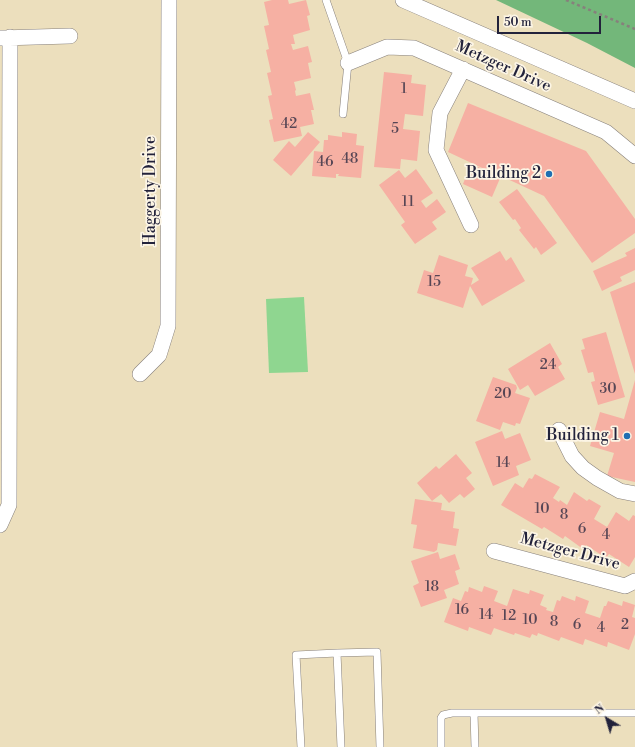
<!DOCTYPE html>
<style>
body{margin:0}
#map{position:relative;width:635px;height:747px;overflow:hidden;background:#ecdfbd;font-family:"Libre Bodoni",serif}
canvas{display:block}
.north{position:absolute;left:587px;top:699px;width:40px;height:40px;-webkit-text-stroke:3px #fcf5e5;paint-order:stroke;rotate:322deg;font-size:11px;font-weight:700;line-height:16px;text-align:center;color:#22223b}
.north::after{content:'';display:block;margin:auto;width:14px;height:18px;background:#22223b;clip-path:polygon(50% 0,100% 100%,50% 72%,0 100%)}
.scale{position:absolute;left:497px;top:16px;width:104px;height:18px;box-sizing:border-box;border:2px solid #22223b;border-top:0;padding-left:5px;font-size:12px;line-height:14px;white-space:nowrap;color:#22223b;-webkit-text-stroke:3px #fcf5e5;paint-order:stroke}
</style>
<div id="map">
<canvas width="635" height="747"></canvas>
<div class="north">N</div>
<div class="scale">50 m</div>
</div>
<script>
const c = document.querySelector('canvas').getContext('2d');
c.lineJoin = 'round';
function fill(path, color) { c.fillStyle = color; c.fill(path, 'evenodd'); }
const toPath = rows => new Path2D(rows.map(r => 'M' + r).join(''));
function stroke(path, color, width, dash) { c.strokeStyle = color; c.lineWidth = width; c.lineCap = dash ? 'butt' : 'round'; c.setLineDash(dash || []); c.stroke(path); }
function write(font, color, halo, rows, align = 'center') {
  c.font = font + ' "Libre Bodoni",serif'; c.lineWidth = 3.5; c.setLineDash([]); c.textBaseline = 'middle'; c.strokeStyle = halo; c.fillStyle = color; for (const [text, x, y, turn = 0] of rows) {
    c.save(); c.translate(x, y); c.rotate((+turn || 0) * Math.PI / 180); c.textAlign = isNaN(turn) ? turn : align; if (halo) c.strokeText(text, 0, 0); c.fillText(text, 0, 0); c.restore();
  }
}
const green = toPath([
 [304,297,308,372,269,373,266,299]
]);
const forest = toPath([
 [496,0,635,0,635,68,587,43]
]);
const building = toPath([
 [272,0,288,0,289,4,306,0,310,15,307,16,310,30,293,35,295,44,291,44,293,50,308,46,312,62,308,63,311,78,294,82,296,90,295,91,296,96,310,93,314,110,311,110,314,124,300,127,302,136,274,142,269,120,273,119,268,96,272,95,267,73,271,72,266,50,269,49,264,26,269,25,264,2],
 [384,72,412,75,411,83,426,85,423,116,405,114,403,129,420,131,417,161,401,159,400,169,374,167],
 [468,103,586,151,635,219,635,233,592,263,544,196,501,176,492,197,463,184,471,164,495,174,448,152],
 [308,132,320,142,291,176,273,160,289,141,295,147],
 [342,132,357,134,356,145,364,146,361,178,338,176,339,174,336,174,336,178,312,176,314,151,323,152,324,140,328,140,328,135,342,137],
 [416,169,433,193,421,201,426,208,437,199,446,212,432,222,437,229,415,244,401,225,405,222,379,185,399,170,405,178],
 [517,189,557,243,541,255,536,247,534,249,519,230,521,228,515,219,513,220,499,202],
 [635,248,635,270,620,277,622,281,602,291,593,271,627,256,625,253],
 [500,251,506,261,511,257,525,281,482,306,470,286,463,308,417,293,424,270,433,273,439,255,468,265,465,276,473,278,471,285,479,280,471,268],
 [635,282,635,374,610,292],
 [606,332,625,397,598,405,591,382,595,381,593,372,588,373,581,350,585,349,582,339],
 [550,343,562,364,558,367,565,379,535,396,528,385,520,390,508,369],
 [493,377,516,385,517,388,515,393,530,398,520,424,516,423,515,426,503,422,500,430,476,421],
 [635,380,635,482,607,476,614,453,590,446,600,412,624,419],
 [502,431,505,439,520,433,531,460,516,466,519,475,493,486,475,442],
 [456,454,472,473,466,478,475,489,464,498,460,494,449,503,441,494,432,501,417,483,436,466,439,469],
 [535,474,560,487,553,498,559,502,560,500,567,505,574,492,587,501,589,499,601,506,594,519,607,527,616,512,629,521,633,515,635,516,635,557,629,567,609,554,606,558,586,545,583,549,565,536,563,539,544,527,542,529,501,505,515,483,523,488,529,478,532,479],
 [415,499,442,503,441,510,455,512,453,528,459,529,456,546,438,543,437,550,434,552,413,548,417,525,411,524],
 [438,552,440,559,455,554,460,569,455,571,459,584,444,590,447,598,421,607,413,586,419,583,411,561],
 [484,586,498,591,494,601,507,606,513,589,529,594,530,590,544,595,540,605,547,608,546,610,553,612,557,600,560,601,562,596,575,601,576,596,589,601,585,613,600,618,604,606,606,606,608,601,622,606,623,601,635,605,632,617,635,618,635,634,629,650,608,642,607,647,585,639,583,645,561,637,559,641,538,633,537,636,532,634,530,638,515,633,514,635,494,628,491,635,469,627,468,631,444,622,453,598,461,601,465,591,468,592,469,587,482,592]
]);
const path = toPath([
 [566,0,635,29]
]);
const lane = toPath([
 [326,0,348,63,343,114],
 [474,713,475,747],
 [301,747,296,655,337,653],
 [341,747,337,653,377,652,380,747],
 [441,747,441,718,443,715,452,713,635,713]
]);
const street = toPath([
 [403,0,635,101],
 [1,38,70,36],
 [348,63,387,47,414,48,606,132,635,156],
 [463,69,440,113,436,150,471,225],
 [140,374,159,355,168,326,169,0],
 [559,430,572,456,583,468,597,478,620,491,635,494],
 [0,525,9,505,10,37],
 [494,551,625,586,635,581]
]);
const markers = [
 [549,174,4,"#1f6fb2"],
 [627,436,4,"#1f6fb2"]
];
const numberNames = [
 ["1",404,90],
 ["42",289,125],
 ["5",395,130],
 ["48",350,160],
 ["46",325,163],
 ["11",408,203],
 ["15",434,283],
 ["24",548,366],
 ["30",608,390],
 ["20",503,395],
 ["14",503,464],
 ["10",542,510],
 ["8",564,516],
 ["6",582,530],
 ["4",606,536],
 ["18",432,588],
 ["16",462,611],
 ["14",486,616],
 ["12",509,617],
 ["10",530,621],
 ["8",554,623],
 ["6",577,626],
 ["2",625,626],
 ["4",601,629]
];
const streetNames = [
 ["Metzger Drive",503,67,24],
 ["Haggerty Drive",151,191,-90],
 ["Metzger Drive",570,552,15]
];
const poiNames = [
 ["Building 2",541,174],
 ["Building 1",619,436]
];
fill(green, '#8fd690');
fill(forest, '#73b77a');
fill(building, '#f6b0a3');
stroke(lane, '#87807c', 8);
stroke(street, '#87807c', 16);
stroke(path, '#87807c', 2.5, [3, 3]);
stroke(lane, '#fff', 7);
stroke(street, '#fff', 15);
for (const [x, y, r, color] of markers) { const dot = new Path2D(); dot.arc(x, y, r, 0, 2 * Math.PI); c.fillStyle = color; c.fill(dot); stroke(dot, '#fcf5e5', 1.5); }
write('14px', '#574655', null, numberNames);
write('16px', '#22223b', '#fcf5e5', streetNames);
write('16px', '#22223b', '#fcf5e5', poiNames, 'right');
</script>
